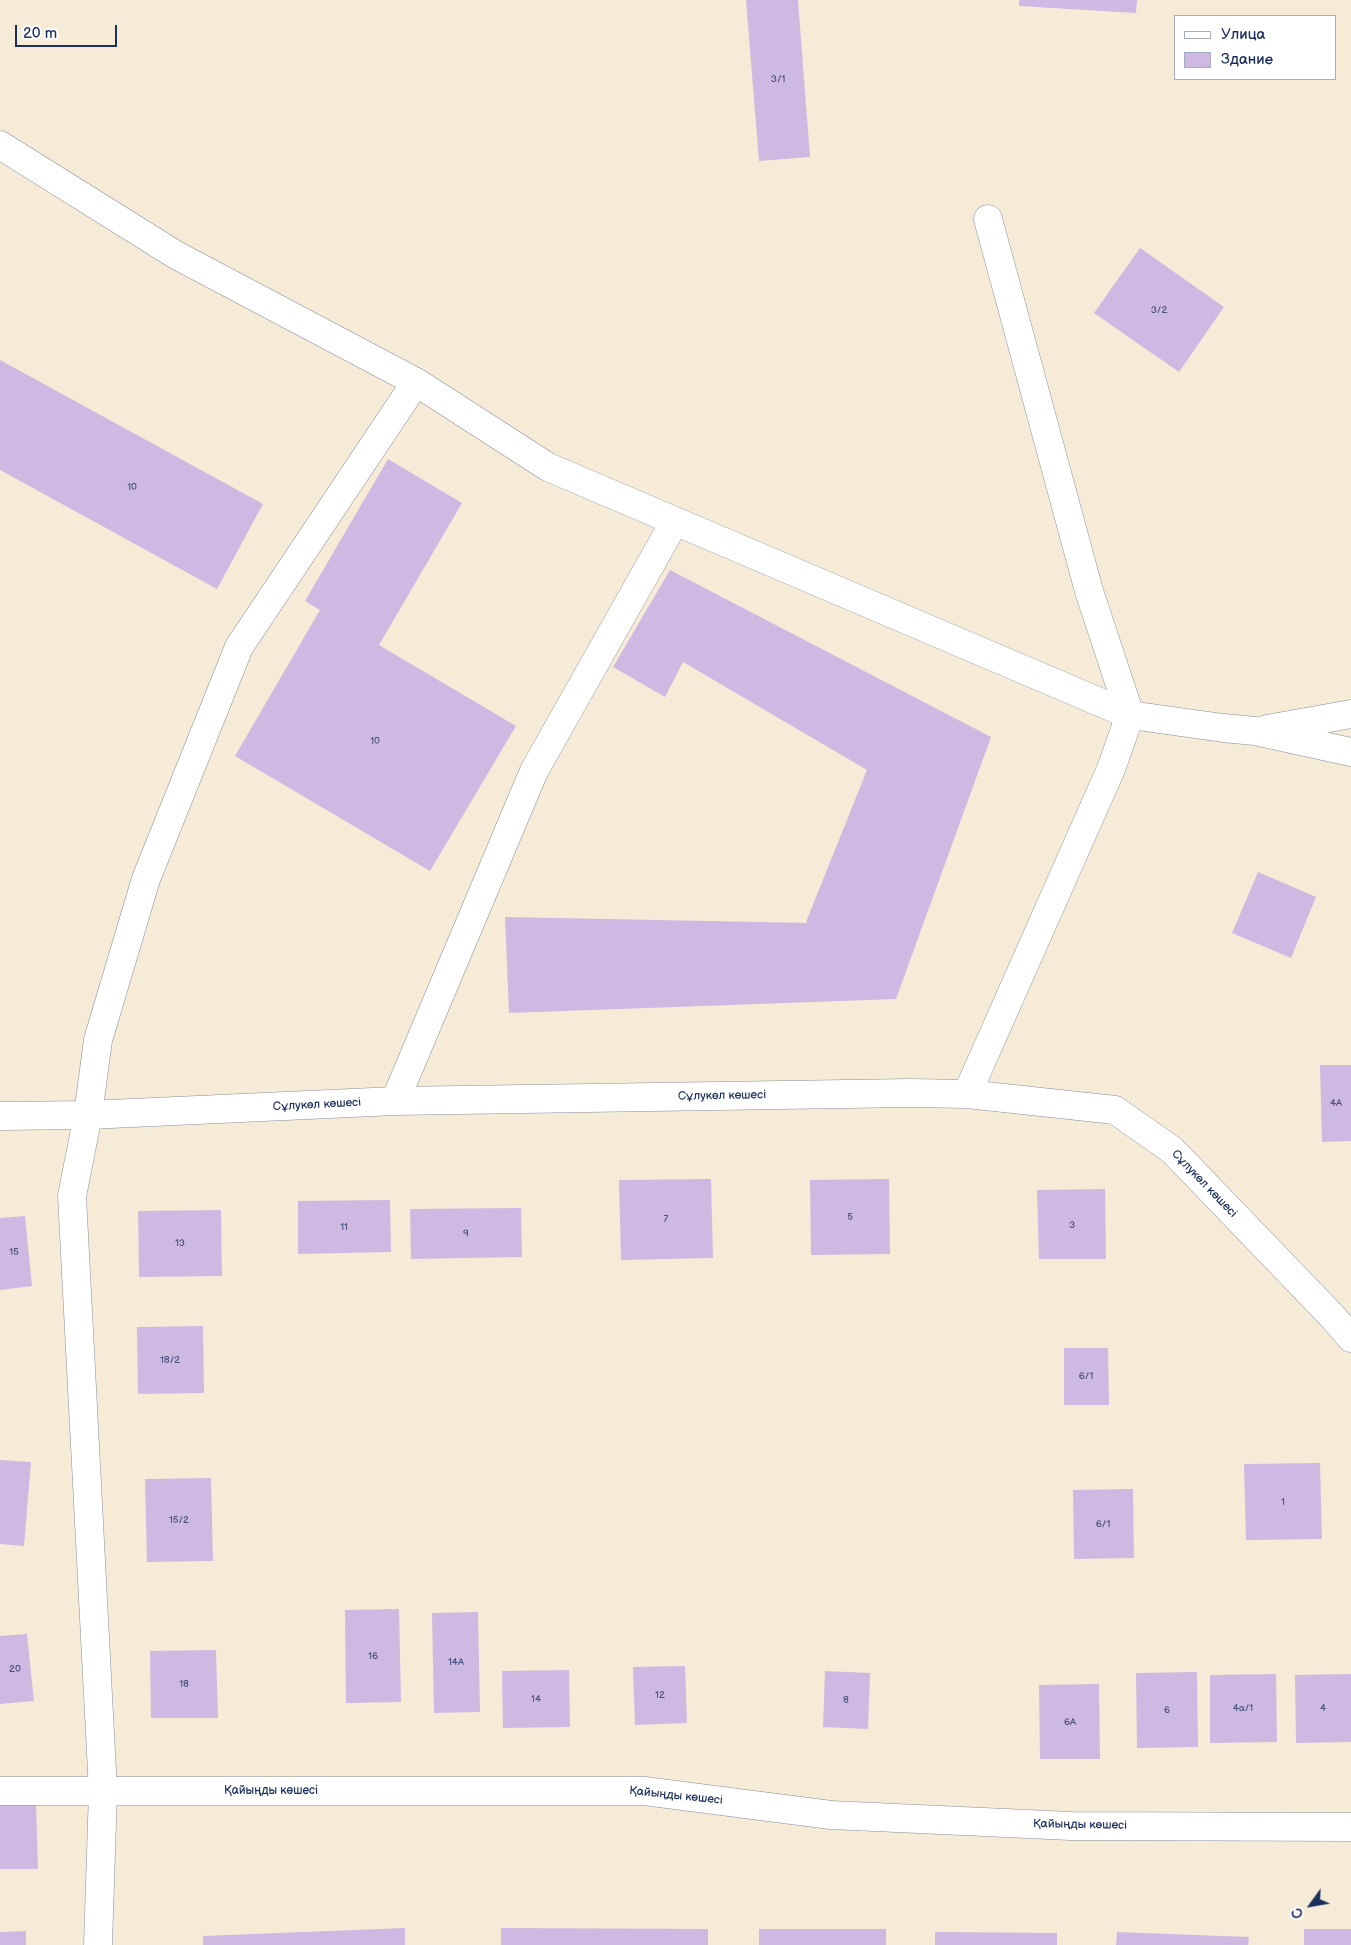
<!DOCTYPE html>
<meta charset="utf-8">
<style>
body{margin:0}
#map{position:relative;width:1351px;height:1945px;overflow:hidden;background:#f5ebd7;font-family:"Balsamiq Sans",sans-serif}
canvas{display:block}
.legend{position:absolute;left:1174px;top:15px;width:162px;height:65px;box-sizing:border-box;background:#fff;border:1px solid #a4acbf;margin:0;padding:6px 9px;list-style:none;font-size:15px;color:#1b2f5e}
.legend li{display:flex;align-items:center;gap:10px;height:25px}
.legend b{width:25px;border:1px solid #a4acbf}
.north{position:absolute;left:1286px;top:1880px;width:50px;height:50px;-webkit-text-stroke:4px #fff;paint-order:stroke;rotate:238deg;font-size:14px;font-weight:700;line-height:20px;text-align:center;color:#1b2f5e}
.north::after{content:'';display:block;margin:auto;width:18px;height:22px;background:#1b2f5e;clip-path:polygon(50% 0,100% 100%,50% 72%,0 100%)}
.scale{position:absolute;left:15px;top:25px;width:102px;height:22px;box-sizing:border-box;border:2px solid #1b2f5e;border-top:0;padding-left:6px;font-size:15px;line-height:18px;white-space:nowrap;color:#1b2f5e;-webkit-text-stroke:4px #fff;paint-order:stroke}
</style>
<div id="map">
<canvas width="1351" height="1945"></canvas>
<ul class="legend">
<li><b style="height:6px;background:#fff"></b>Улица</li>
<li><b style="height:14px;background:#ceb9e2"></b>Здание</li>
</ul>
<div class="north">С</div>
<div class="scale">20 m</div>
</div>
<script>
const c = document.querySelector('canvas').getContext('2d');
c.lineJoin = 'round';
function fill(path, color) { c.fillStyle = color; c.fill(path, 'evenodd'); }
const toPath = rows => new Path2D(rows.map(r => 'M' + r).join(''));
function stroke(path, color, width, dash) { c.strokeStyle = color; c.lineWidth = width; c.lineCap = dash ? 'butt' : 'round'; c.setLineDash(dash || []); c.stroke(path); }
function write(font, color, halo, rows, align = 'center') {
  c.font = font + ' "Balsamiq Sans",sans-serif'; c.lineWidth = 5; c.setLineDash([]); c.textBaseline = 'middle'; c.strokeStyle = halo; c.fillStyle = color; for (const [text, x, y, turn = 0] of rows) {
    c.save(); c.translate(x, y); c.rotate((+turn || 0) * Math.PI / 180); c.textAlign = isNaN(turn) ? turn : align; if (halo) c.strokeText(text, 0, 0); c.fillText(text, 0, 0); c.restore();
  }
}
const building = toPath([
 [746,0,798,0,810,157,759,161],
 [1019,0,1137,0,1136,13,1019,6],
 [1140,248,1224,307,1179,372,1094,313],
 [0,360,263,504,217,589,0,470],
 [388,459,462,503,379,645,516,726,430,871,235,756,320,610,305,601],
 [670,570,991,737,896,999,509,1013,505,917,808,923,806,922,867,770,683,662,665,697,613,667],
 [1258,872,1316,897,1291,958,1232,933],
 [1320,1065,1351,1065,1351,1141,1322,1142],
 [711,1179,713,1258,621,1260,619,1180],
 [889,1179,890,1254,811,1255,810,1180],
 [1105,1189,1106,1259,1039,1259,1037,1190],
 [390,1200,391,1252,298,1254,298,1201],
 [521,1208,522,1257,411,1259,410,1209],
 [221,1210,222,1276,139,1277,138,1211],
 [25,1216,32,1286,0,1290,0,1218],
 [203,1326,204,1393,138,1394,137,1327],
 [1064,1348,1108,1348,1109,1405,1064,1405],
 [0,1460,31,1462,24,1546,0,1544],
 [1320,1463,1322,1539,1246,1540,1244,1464],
 [211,1478,213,1561,147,1562,145,1479],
 [1133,1489,1134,1558,1074,1559,1073,1490],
 [399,1609,401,1702,346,1703,345,1610],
 [478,1612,480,1712,434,1713,432,1613],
 [27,1634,34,1701,0,1704,0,1636],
 [216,1650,218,1718,151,1718,150,1651],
 [685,1666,687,1723,635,1725,633,1667],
 [569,1670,570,1727,503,1728,502,1671],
 [825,1671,870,1673,868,1729,823,1727],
 [1197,1672,1198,1747,1137,1748,1136,1673],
 [1276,1674,1277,1742,1210,1743,1210,1675],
 [1351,1674,1351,1742,1296,1743,1295,1675],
 [1099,1684,1100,1759,1040,1759,1039,1685],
 [0,1802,36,1802,38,1869,0,1869],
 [405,1928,405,1945,203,1945,203,1936],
 [501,1928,708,1929,708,1945,501,1945],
 [759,1929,886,1929,886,1945,759,1945],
 [1304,1929,1351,1929,1351,1945,1304,1945],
 [26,1931,26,1945,0,1945,0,1932],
 [935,1932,1057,1933,1057,1945,935,1945],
 [1117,1932,1249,1937,1248,1945,1116,1945]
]);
const minor = toPath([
 [0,145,176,255,416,382,548,467,1130,715,1111,769,967,1094],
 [988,219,1089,591,1130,715,1223,728,1255,731,1351,752],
 [1267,729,1351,714],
 [395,1101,534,771,675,521],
 [0,1116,88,1115,395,1101,910,1093,967,1094,1115,1110,1172,1150,1331,1315,1351,1338],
 [0,1791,644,1791,831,1815,1071,1826,1351,1827],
 [98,1945,103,1791,72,1196,88,1115,98,1040,146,879,239,647,416,382]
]);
const numberNames = [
 ["3/1",778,79],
 ["3/2",1159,310],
 ["10",132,487],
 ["10",375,741],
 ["4А",1336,1103],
 ["5",850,1217],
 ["7",666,1219],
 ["3",1072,1225],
 ["11",344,1227],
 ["9",466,1233],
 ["13",180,1243],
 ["15",14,1252],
 ["18/2",170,1360],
 ["6/1",1086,1376],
 ["1",1283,1502],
 ["15/2",179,1520],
 ["6/1",1103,1524],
 ["16",373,1656],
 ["14А",456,1662],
 ["20",15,1669],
 ["18",184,1684],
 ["12",660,1695],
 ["14",536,1699],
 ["8",846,1700],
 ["4а/1",1243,1708],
 ["4",1323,1708],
 ["6",1167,1710],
 ["6А",1070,1722]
];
const streetNames = [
 ["Сұлукөл көшесі",722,1096,-1],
 ["Сұлукөл көшесі",317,1105,-3],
 ["Сұлукөл көшесі",1204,1184,46],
 ["Қайыңды көшесі",271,1791],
 ["Қайыңды көшесі",676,1796,6],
 ["Қайыңды көшесі",1080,1825,1]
];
fill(building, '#ceb9e2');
stroke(minor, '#888d9a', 29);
stroke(minor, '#fff', 28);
write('10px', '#48527f', null, numberNames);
write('12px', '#1b2f5e', '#fff', streetNames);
</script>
